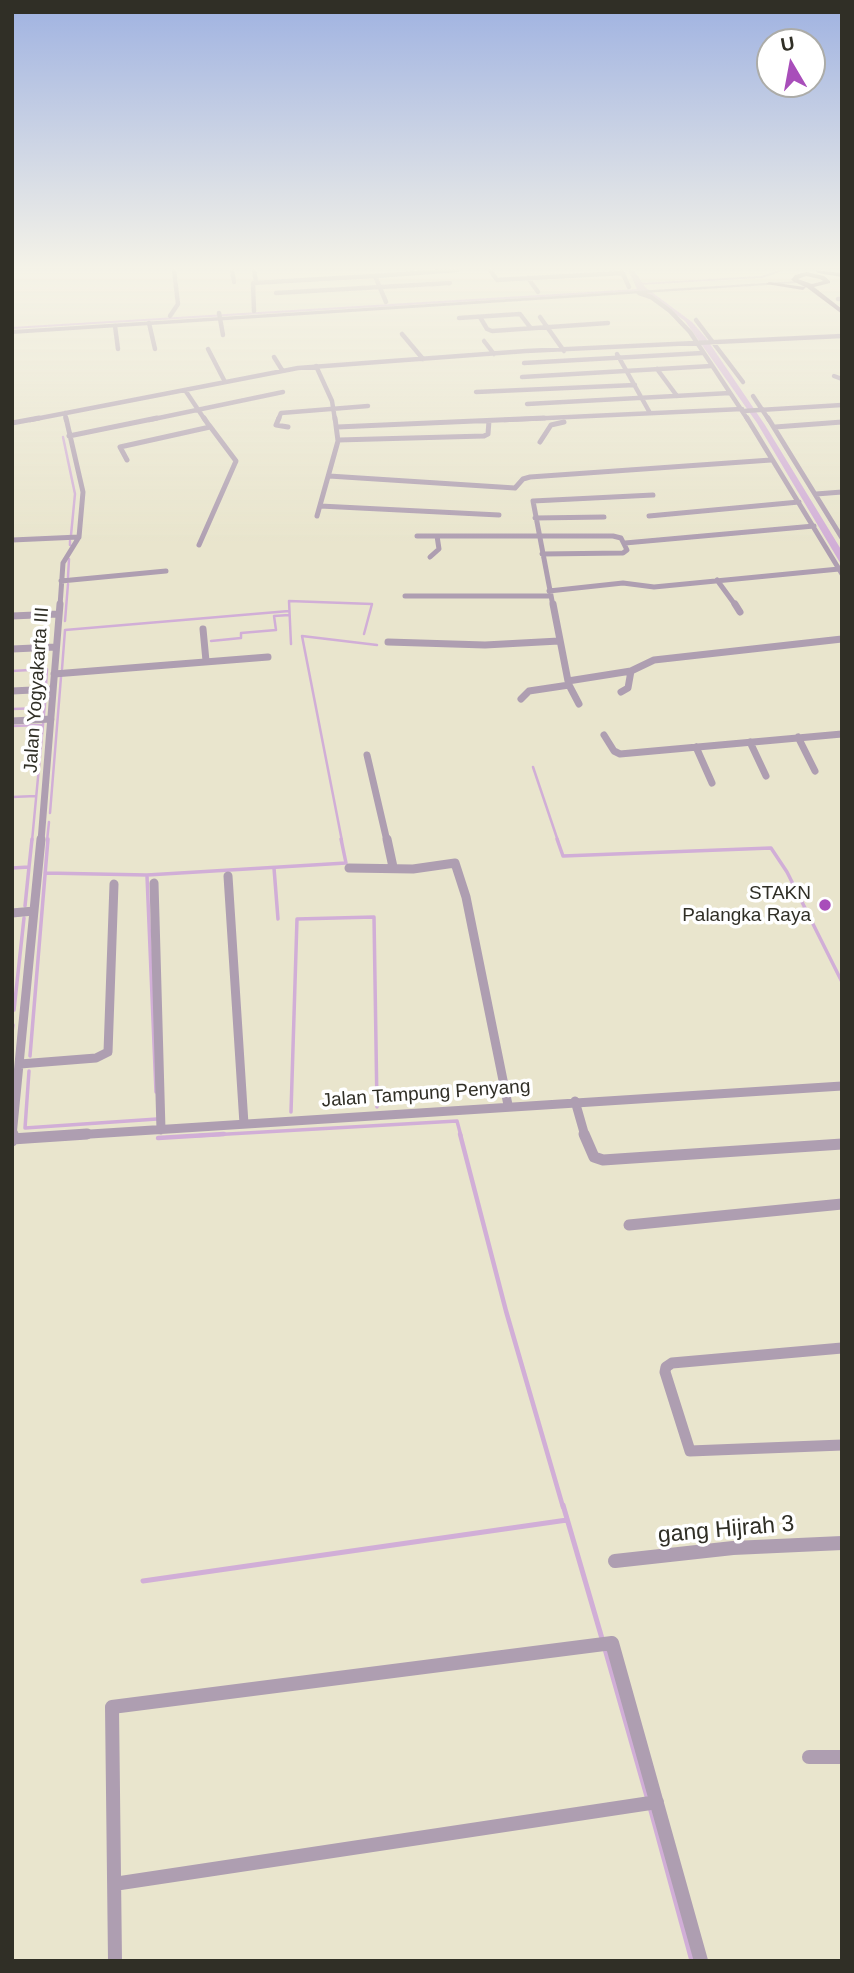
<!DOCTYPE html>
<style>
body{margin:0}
#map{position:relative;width:854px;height:1973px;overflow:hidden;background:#e9e5cd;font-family:Arial,sans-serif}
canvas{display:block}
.frame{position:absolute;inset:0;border:14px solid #302f26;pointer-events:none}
.north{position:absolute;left:756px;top:28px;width:70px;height:70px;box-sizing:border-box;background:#fff;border:2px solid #acaca8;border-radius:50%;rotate:350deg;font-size:19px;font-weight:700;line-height:28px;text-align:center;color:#302f26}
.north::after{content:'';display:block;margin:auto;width:24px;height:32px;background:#a84eba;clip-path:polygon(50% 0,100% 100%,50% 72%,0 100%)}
</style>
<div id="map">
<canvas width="854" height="1973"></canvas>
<div class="frame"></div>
<div class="north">U</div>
</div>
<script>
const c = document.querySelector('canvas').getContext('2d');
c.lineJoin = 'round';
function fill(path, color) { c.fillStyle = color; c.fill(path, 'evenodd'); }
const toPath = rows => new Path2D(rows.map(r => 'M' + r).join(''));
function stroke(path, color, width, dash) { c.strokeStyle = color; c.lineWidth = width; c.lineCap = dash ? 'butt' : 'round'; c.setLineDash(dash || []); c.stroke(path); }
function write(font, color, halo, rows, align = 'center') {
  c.font = font + ' Arial,sans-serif'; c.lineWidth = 7; c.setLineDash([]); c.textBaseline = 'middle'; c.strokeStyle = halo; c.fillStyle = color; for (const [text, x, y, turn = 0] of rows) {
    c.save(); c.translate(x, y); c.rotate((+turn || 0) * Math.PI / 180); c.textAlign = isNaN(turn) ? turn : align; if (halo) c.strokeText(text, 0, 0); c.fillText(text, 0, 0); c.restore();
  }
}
const water = toPath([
 [628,270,634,270,645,287,692,322,706,338,765,425,842,551,842,566,757,423,685,321,642,291,12,329,12,327,637,289]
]);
const streamFar4 = toPath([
 [639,284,762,277,782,270]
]);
const streamFar3 = toPath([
 [63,437,75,494,71,535],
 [70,541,70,545],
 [68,577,69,559],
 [65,621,68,584],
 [65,630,289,611],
 [211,641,241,638,241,633,276,630,274,616,289,615],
 [291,644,289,601,372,604,364,634],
 [62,669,65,630],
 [12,671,47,669,46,685],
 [12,709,44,708],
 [12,726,43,725],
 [533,767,558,841],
 [12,797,36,796],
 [50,813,61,677],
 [32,841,46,693],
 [47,841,49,822],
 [342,841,302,636,377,645]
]);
const streamFar2 = toPath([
 [557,839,563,856,771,848,787,872,842,982],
 [29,867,32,839],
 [12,868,29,867,25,906],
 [274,868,278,919],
 [45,873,147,875,346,863,341,839],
 [147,876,156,1092],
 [14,1010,24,918],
 [12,1032,13,1025],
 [30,1056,48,839],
 [29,1071,25,1128,157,1119],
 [291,1112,297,919,374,917,377,1107],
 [193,1136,457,1121,461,1136]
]);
const streamFar1 = toPath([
 [460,1134,506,1311,563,1507],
 [158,1138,224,1134]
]);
const stream = toPath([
 [563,1505,603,1642],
 [143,1581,567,1520],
 [605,1649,648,1800],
 [650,1807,692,1961]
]);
const minorFar5 = toPath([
 [232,270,234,282],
 [254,270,256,282],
 [490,270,497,280,622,273],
 [621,270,629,287],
 [528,278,538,292],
 [276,293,450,283],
 [639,293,651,297,670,311,690,332,748,420],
 [838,299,842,299],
 [386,302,375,276,457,270],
 [254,311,253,283,375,276],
 [219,313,223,335],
 [170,316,178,304,174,270],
 [480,317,487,329,492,331,608,323],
 [540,317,564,351],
 [459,318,520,314,530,327],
 [696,320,743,382],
 [149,323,155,349],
 [115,326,118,349],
 [402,334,423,359],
 [484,341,494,354],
 [208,349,225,382],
 [617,354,650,413],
 [274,357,282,370],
 [524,363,702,353],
 [316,366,332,401,335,420],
 [657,369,677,396],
 [834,376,842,379],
 [522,377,711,366],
 [185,390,205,420],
 [476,392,635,385],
 [753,396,769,420],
 [527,404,730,393],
 [743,411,842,405],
 [65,413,66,420],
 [30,420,298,368,526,351,842,336],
 [149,420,283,392],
 [278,420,281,413,368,406],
 [504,420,742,409]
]);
const minorFar4 = toPath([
 [279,418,276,425,288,427],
 [747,418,842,574],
 [768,418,842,538],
 [12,423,39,418],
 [337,427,544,418],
 [775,427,842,422],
 [69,436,157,418],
 [338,440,484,436,488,434,489,421],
 [540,442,551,425,564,422],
 [127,460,120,447,210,427,204,418],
 [329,476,515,488,523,479,530,477,771,460],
 [816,494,842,492],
 [320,506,499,515],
 [317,516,338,441,335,418],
 [649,516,799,502],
 [535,518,604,517],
 [417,536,613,536,621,538,627,550,623,553,542,554],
 [12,540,79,537],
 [625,543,814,526],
 [199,545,236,461,209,425],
 [430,557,439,549,437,536],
 [717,580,736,606],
 [61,581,166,571],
 [549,591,623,583,654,587,839,569],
 [405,596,550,596],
 [60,606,63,563,79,537,83,492,66,418],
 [553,606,533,501,653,495]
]);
const minorFar3 = toPath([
 [553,604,568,681],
 [735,604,740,612],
 [12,616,58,614],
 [203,629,206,661],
 [388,642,485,645,559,641],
 [12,649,56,647],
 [54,674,268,657],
 [569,685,579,704],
 [12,691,53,689],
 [621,692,628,688,631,671],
 [521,699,529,691,569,685,568,681,631,671,654,660,842,639],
 [12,721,51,719],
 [604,735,614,751,620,754,842,734],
 [798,737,815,771],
 [750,742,766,776],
 [696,747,712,783],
 [367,755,387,841],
 [41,841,60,604]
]);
const minorFar2 = toPath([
 [387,839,393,867],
 [349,868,413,869,455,863,466,897,508,1105],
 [228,876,244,1124],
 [154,883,161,1130],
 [12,913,34,911],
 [20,1064,96,1058,108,1052,114,884],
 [575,1101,585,1136],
 [12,1136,41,839],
 [59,1136,842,1086]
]);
const minorFar1 = toPath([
 [584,1134,594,1157,603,1160,842,1144],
 [12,1139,87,1134],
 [12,1141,13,1134],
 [629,1225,842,1204],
 [842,1348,672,1363,666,1367,665,1372,690,1451,842,1445]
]);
const minor = toPath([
 [615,1561,733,1548,842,1543],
 [809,1757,842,1757],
 [114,1884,657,1802],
 [115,1961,112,1707,612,1643,701,1961]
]);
const tertiary = toPath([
 [796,281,798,283,12,334,12,330,796,281]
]);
const trunk = toPath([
 [815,270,842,273,842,277,818,273,815,270],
 [806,272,824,276,830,281,830,283,814,287,842,309,842,314,806,287,803,290,766,284,769,282,805,287,791,280,795,275,806,272],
 [806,276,820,279,823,281,812,284,798,279,806,276]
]);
const markers = [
 [825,905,7,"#a84eba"]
];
const streetNames = [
 ["Jalan Yogyakarta III",37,690,-86],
 ["Jalan Tampung Penyang",426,1094,-4]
];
const poiNames = [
 ["STAKN",811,894],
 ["Palangka Raya",811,916]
];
const nearStreetnames = [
 ["gang Hijrah 3",726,1530,-5]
];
fill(water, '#d1aed7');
stroke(streamFar4, '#d1aed7', 2);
stroke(streamFar3, '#d1aed7', 2.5);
stroke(streamFar2, '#d1aed7', 3.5);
stroke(streamFar1, '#d1aed7', 4.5);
stroke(stream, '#d1aed7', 5);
stroke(minorFar5, '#ae9eb1', 4.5);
stroke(minorFar4, '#ae9eb1', 5);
stroke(minorFar3, '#ae9eb1', 7);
stroke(minorFar2, '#ae9eb1', 9);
stroke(minorFar1, '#ae9eb1', 11);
stroke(minor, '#ae9eb1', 14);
fill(tertiary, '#ae9eb1');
fill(trunk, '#765a7c');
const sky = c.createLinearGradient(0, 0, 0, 547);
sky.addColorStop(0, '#9fb2e1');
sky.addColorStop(0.49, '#f5f3e8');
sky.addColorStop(1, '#f5f3e800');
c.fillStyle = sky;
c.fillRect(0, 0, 854, 547);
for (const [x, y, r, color] of markers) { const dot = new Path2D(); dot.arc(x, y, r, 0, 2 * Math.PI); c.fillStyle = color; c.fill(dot); stroke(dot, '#fff', 2.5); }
write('19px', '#302f26', '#fff', streetNames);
write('19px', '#302f26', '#fff', poiNames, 'right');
write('23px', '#302f26', '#fff', nearStreetnames);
</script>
